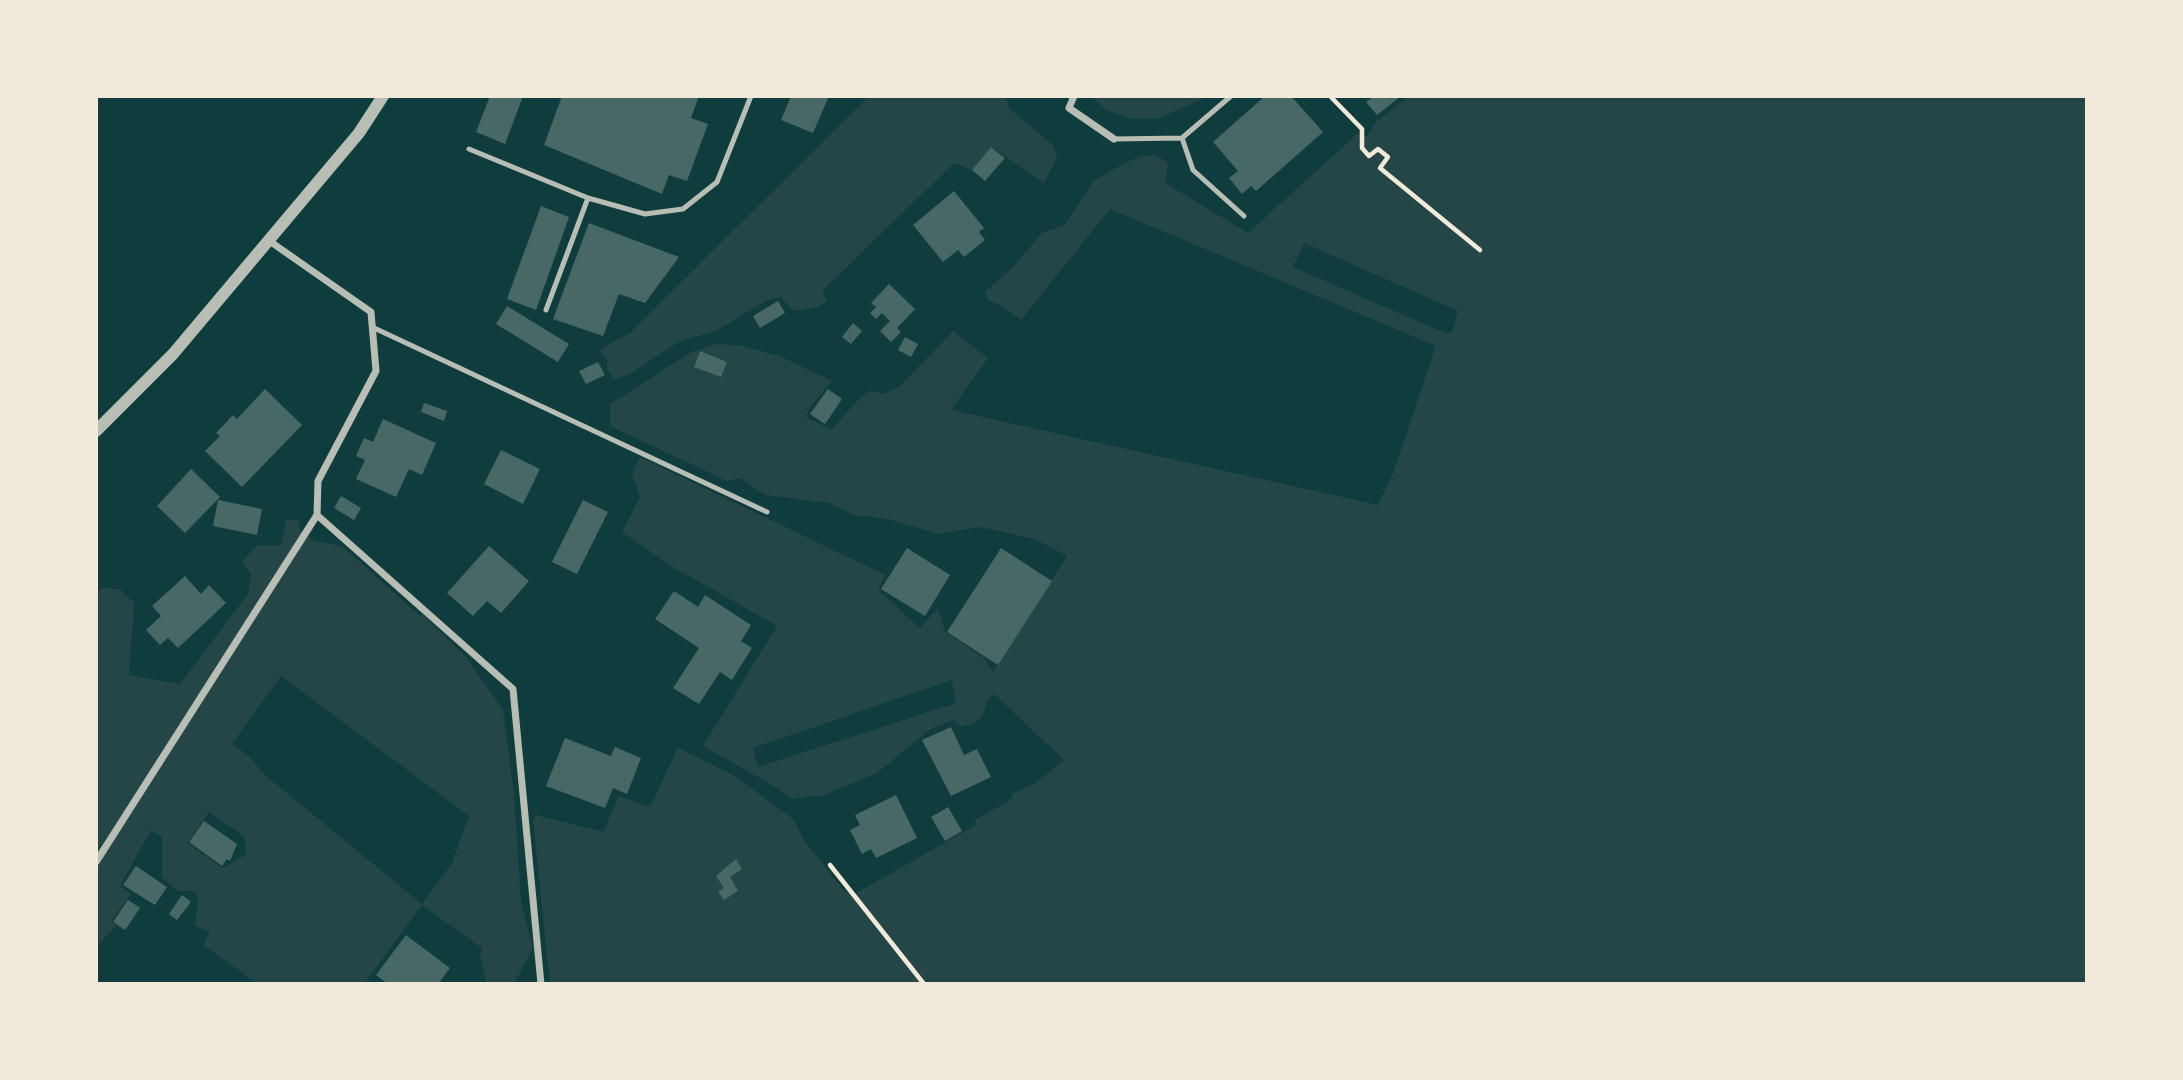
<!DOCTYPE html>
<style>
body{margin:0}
#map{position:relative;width:2183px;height:1080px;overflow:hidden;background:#0f3d3e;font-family:"Archivo Narrow",sans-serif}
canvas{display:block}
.frame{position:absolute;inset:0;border:98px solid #f1e9da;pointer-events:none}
</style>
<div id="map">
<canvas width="2183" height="1080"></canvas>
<div class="frame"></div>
</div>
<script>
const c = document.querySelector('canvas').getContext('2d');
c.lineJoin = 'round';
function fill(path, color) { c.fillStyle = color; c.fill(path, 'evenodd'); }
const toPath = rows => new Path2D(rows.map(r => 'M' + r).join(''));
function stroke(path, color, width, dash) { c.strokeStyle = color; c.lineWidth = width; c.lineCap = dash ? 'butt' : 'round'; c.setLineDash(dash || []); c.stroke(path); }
const green = toPath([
 [869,96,1005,96,1010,109,1054,146,1057,157,1044,183,992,147,972,170,954,163,822,291,827,301,818,307,793,311,781,297,767,300,716,331,680,341,630,374,614,379,607,369,607,359,599,350,630,333],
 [1092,96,1208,96,1158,119,1131,119,1106,110],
 [1410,96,2087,96,2087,984,550,984,533,820,536,815,603,832,619,796,650,807,678,748,735,776,793,819,806,843,845,892,856,893,976,825,975,820,1011,800,1012,794,1035,783,1064,760,994,694,988,700,982,717,972,724,961,726,952,720,929,730,877,773,824,795,792,799,769,783,703,746,777,626,673,567,622,532,640,497,632,474,640,457,885,575,878,590,920,628,938,608,945,632,983,657,993,672,1067,556,1035,539,980,527,939,534,888,519,854,515,829,503,765,495,740,478,727,481,610,426,610,404,692,352,717,344,743,346,782,357,832,381,810,407,806,417,831,430,862,396,870,391,883,394,900,386,953,331,988,358,951,410,1378,505,1394,471,1436,346,1110,209,1021,320,1002,306,988,300,985,292,1011,269,1043,232,1064,226,1093,181,1127,162,1141,156,1156,155,1168,163,1165,183,1248,233,1357,134,1367,136,1376,122],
 [1304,243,1458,311,1452,333,1445,333,1293,267],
 [952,680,956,703,758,767,753,748],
 [286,520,299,520,300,530,314,541,342,546,420,616,422,614,466,657,503,710,514,794,521,902,533,948,514,984,487,984,480,958,482,948,422,905,364,984,258,984,203,945,210,931,195,926,198,899,194,891,177,891,162,877,162,837,151,830,120,886,131,894,111,921,116,926,96,947,96,592,104,588,120,589,134,603,129,675,180,684,248,594,251,574,242,562,256,546,281,545],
 [281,676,469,816,452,863,422,904,265,775,249,756,232,744],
 [209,812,244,836,246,855,222,868,187,843]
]);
const building = toPath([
 [490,96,523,96,505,144,476,132],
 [562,96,699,96,691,118,708,124,687,181,669,175,662,194,544,145],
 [791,96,829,96,813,133,781,120],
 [1265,96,1291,96,1323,132,1256,191,1251,186,1242,194,1229,178,1238,171,1213,142],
 [1374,96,1401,96,1377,115,1366,102],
 [991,147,1005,158,985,181,972,170],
 [954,191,984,228,979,232,985,240,964,257,958,250,943,262,913,225],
 [541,206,569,217,536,310,507,299],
 [589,223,679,257,645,303,619,294,603,336,553,319],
 [889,284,915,309,897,328,901,332,891,342,880,331,890,321,882,313,876,319,870,313,876,307,871,303],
 [778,301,785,313,760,328,753,316],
 [507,306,569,344,558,362,496,324],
 [853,323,862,331,851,344,842,337],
 [905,337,918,344,911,357,898,350],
 [700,351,727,362,721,377,694,367],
 [598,362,605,375,586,384,579,371],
 [265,389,302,425,242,487,205,451,220,436,216,433,233,415,237,419],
 [828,389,842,399,825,424,810,414],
 [424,403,447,411,444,421,421,412],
 [383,419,436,443,422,475,409,469,396,497,356,479,365,460,356,456,364,438,373,442],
 [501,450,540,469,523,504,484,484],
 [191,469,220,497,185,533,157,506],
 [341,496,361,508,354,520,334,508],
 [218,500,262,509,257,535,213,526],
 [583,500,608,512,577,574,552,562],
 [489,546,529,581,501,613,487,601,473,616,447,593],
 [907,548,950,575,925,616,881,589],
 [1001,548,1052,581,998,665,947,632],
 [185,576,201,594,209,585,226,603,178,648,168,638,160,645,146,630,161,616,152,606],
 [674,591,698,607,705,595,751,625,741,641,752,648,732,680,720,672,699,704,673,688,699,648,655,619],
 [951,727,964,755,977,749,991,777,951,796,922,740],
 [565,738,611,756,615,747,641,758,627,794,613,788,605,808,546,786],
 [896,795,917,838,876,858,871,849,862,854,850,830,860,825,855,815],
 [948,807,962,831,945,841,931,817],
 [204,821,237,844,230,861,227,859,222,866,189,842],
 [736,859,742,869,730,877,738,891,724,900,718,891,724,888,716,876],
 [136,866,167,887,155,905,123,885],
 [182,895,191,902,177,920,169,914],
 [128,900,140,908,125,930,113,922],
 [406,935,450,968,438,984,388,984,376,975]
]);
const path = toPath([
 [1330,96,1362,129,1362,148,1369,156,1378,149,1388,157,1380,168,1480,250],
 [830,865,924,984]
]);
const service = toPath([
 [1182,138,1193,170,1244,216],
 [1114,139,1182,138,1231,96],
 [469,149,588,198,645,214,683,209,717,182,751,96],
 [546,310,588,198],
 [372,327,767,512]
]);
const minor = toPath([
 [1074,96,1069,108,1114,139],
 [268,240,371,312,376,371,318,481,317,515,513,689,541,984],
 [96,862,317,515]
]);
const tertiary = toPath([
 [96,431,173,354,359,133,383,96]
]);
fill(green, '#244646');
fill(building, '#486865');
stroke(path, '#f1e9da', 4.5);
stroke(service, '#b8beb3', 5);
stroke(minor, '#b8beb3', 7);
stroke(tertiary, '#b8beb3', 12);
</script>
